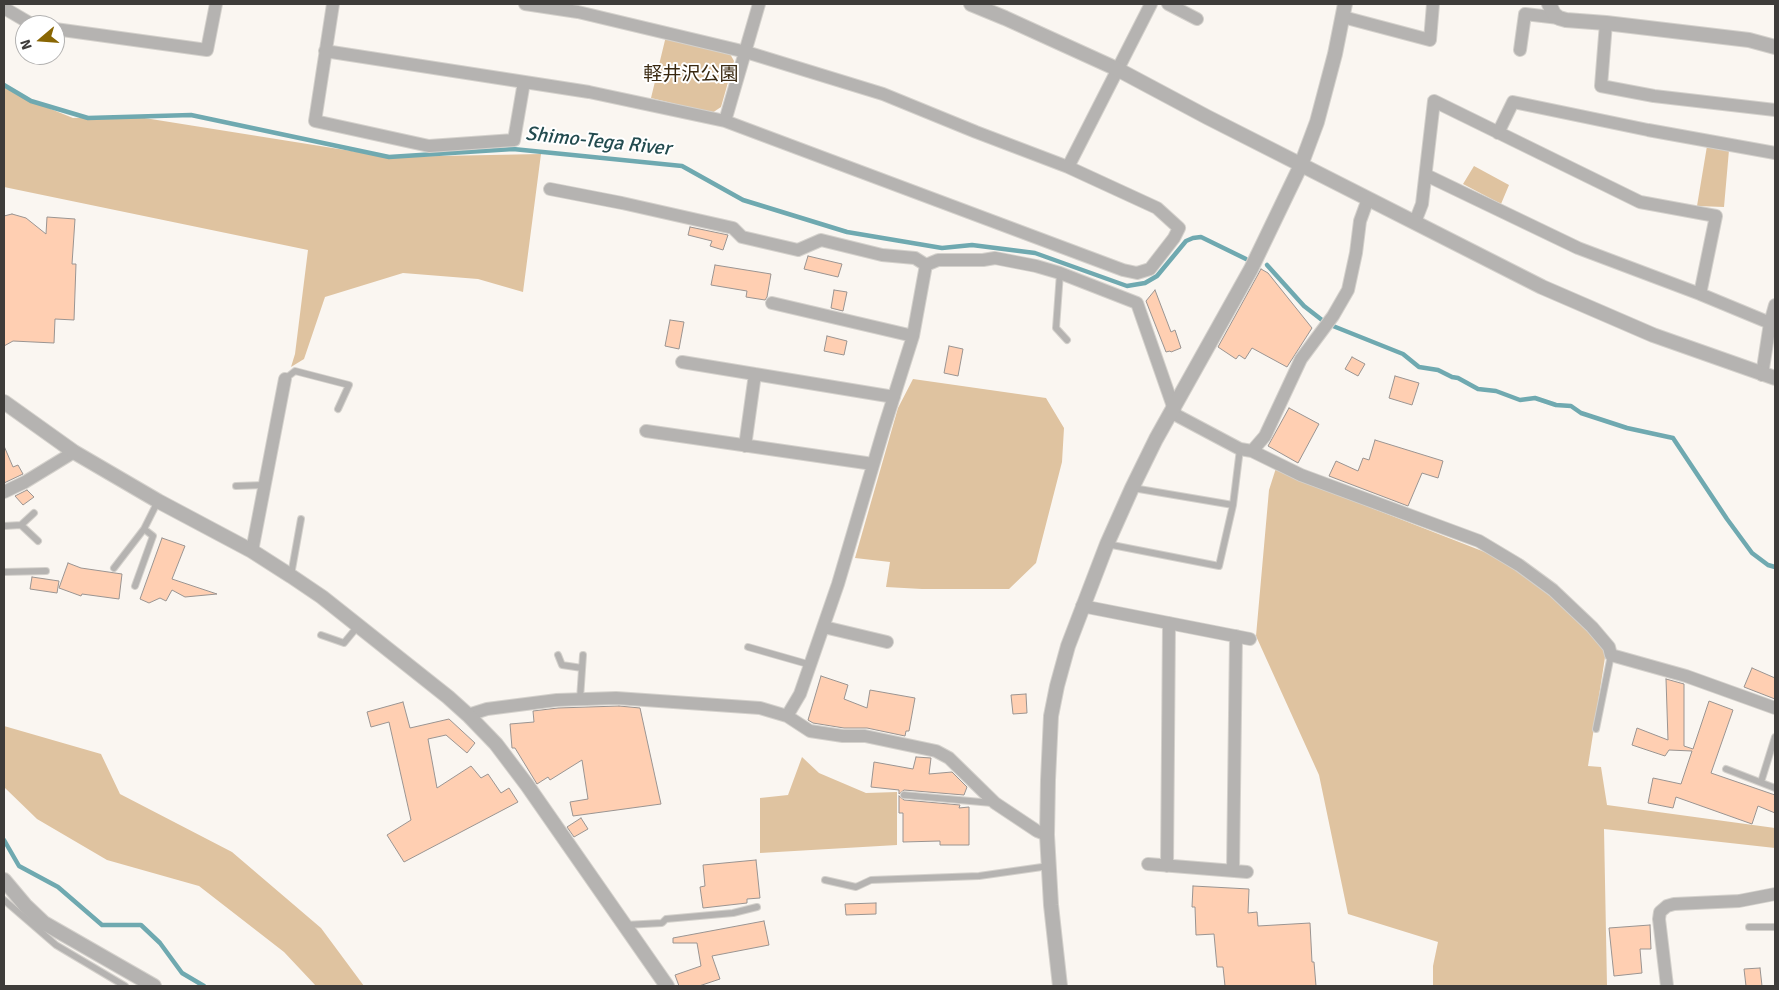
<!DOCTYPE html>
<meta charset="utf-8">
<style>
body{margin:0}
#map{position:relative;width:1779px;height:990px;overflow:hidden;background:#faf6f1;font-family:Signika,sans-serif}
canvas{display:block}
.frame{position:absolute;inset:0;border:5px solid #3e3c3a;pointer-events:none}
.north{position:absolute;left:15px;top:15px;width:50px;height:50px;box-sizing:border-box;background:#fff;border:1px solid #b2b1b0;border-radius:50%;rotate:252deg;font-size:14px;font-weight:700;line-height:20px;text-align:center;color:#3e3c3a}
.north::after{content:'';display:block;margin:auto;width:18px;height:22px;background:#896603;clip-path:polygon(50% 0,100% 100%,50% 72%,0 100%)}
</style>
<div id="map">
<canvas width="1779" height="990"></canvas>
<div class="frame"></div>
<div class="north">N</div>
</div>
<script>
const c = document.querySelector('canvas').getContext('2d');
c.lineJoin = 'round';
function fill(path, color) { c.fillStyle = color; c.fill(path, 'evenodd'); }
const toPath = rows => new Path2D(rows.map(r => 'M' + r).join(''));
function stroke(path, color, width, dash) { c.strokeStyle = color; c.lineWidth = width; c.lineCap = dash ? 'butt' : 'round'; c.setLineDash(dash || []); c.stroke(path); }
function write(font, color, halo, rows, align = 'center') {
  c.font = font + ' Signika,"Noto Sans JP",sans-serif'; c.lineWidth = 4; c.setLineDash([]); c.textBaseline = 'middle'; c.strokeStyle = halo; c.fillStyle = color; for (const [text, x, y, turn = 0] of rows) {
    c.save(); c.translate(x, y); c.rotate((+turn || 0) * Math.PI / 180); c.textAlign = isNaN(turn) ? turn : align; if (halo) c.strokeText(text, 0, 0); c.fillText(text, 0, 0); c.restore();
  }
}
const green = toPath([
 [666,36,729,52,734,61,721,107,712,113,651,98],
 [4,86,31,101,73,118,132,116,389,157,541,154,523,292,478,279,403,273,325,297,304,359,291,367,295,354,308,250,4,187],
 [1707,146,1729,150,1724,207,1697,206],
 [1474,166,1509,185,1501,204,1463,184],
 [913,379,1046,398,1064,428,1062,462,1036,563,1009,589,922,589,886,587,890,562,855,558,898,408],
 [1276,468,1310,484,1495,556,1549,593,1581,624,1606,651,1588,766,1601,767,1607,805,1775,828,1775,848,1604,829,1607,986,1433,986,1433,966,1438,942,1348,914,1319,775,1256,636,1269,490],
 [4,726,101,754,120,794,232,852,321,928,364,986,316,986,284,952,199,886,107,860,37,819,4,787],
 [802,757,819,773,866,793,897,792,897,845,760,853,760,798,788,795]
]);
const stream = toPath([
 [4,85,31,101,88,118,191,115,389,157,513,149,682,166,743,200,847,232,942,248,972,245,1035,253,1127,286,1145,283,1157,276,1186,241,1193,238,1201,237,1246,259],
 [1267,265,1304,306,1322,320],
 [1333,326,1403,354,1419,367,1438,370,1452,377,1458,378,1478,389,1496,391,1520,400,1535,398,1556,405,1571,406,1581,413,1627,428,1673,438,1727,519,1752,553,1768,565,1775,567],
 [4,840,19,866,58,887,102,925,141,925,160,943,182,973,204,986]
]);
const building = toPath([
 [12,214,26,218,46,234,47,217,75,219,72,264,76,264,74,320,55,319,54,343,13,341,4,346,4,216,12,214],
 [690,227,728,235,723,250,710,246,712,241,688,235,690,227],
 [808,256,842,264,838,277,804,269,808,256],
 [715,265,771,274,767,297,765,300,746,297,747,291,711,285,715,265],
 [1261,269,1268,273,1312,328,1287,367,1252,348,1245,359,1239,355,1236,359,1218,347,1261,269],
 [834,290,847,292,843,311,831,308,834,290],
 [1155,290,1171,332,1175,330,1181,348,1171,352,1170,351,1166,352,1146,301,1155,290],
 [670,320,684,322,679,349,665,346,670,320],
 [827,336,847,341,844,355,824,351,827,336],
 [949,346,963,349,958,376,944,373,949,346],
 [1352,357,1365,364,1358,376,1345,369,1352,357],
 [1395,376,1419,383,1412,405,1389,398,1395,376],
 [1289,408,1319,424,1298,463,1268,446,1289,408],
 [1375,440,1443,461,1438,478,1422,473,1408,506,1329,476,1336,461,1358,471,1363,458,1369,460,1375,440],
 [4,446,13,467,18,465,23,474,4,483,4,446],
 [27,490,34,497,23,505,15,496,27,490],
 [162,538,185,546,172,579,217,594,185,597,172,590,166,601,160,598,149,603,140,599,162,538],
 [68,563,81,568,122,574,119,599,82,594,81,596,59,588,68,563],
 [32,577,59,581,57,593,30,589,32,577],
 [1752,668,1775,678,1775,699,1744,687,1752,668],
 [821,676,848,685,844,699,867,708,870,690,915,698,909,731,906,731,905,736,867,728,844,728,813,723,808,720,821,676],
 [1666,679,1684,684,1684,746,1693,749,1709,701,1733,710,1711,773,1775,795,1775,813,1758,806,1752,824,1676,797,1673,808,1648,803,1653,778,1681,784,1692,751,1669,750,1665,756,1632,745,1637,728,1668,740,1666,679],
 [1026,694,1027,713,1013,714,1011,695,1026,694],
 [403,702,410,728,449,719,475,743,467,753,446,735,428,739,437,788,471,766,481,778,488,774,501,793,509,788,518,802,404,862,387,835,411,820,389,722,371,727,367,712,403,702],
 [619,706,640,708,661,804,573,816,570,802,588,799,582,760,550,780,548,777,537,784,515,748,512,748,510,724,534,722,533,711,558,708,619,706],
 [916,757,931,758,929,774,952,772,967,787,964,795,904,790,899,794,899,790,871,787,874,762,913,769,916,757],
 [899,796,904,800,960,805,959,808,969,807,969,845,940,845,940,841,903,842,903,813,899,813,899,796],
 [581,818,588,829,574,837,567,827,581,818],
 [756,860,760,898,747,899,747,903,703,908,700,887,705,886,703,865,756,860],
 [1193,886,1249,889,1248,913,1257,912,1258,926,1310,923,1312,962,1314,962,1316,986,1225,986,1223,967,1217,967,1214,934,1196,935,1195,907,1192,907,1193,886],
 [876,903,876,914,846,915,845,904,876,903],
 [764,921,769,945,712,956,720,979,699,986,679,986,675,975,701,966,697,943,673,943,673,938,764,921],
 [1650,925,1651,949,1640,949,1642,973,1614,976,1609,928,1650,925],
 [1760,968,1762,986,1746,986,1744,969,1760,968]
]);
const service = toPath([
 [1060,273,1056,328,1067,340],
 [285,379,295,371,349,385,338,409],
 [236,486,264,485],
 [1133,488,1233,505],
 [34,513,21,525,38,541],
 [4,526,21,525],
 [144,529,158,501],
 [1107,544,1219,566,1233,505,1240,449],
 [114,568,144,529,153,536,135,586],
 [4,572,46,571],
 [291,575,301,519],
 [321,635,344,643,358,626],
 [748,647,811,665],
 [558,655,562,665,582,668],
 [580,699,583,655],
 [1596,729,1611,655],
 [1726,769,1775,788],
 [1761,782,1775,737],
 [904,795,992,803],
 [825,880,856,887,871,880,979,876,1049,866],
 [4,900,56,945,125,986],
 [625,925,662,923,666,919,733,913,757,907],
 [1749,927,1775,927]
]);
const minor = toPath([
 [333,4,315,121,429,146,514,140,524,82],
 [1168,4,1197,19],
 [4,8,33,25],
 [1343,17,1430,40,1433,4],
 [1606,23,1601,86,1654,96,1775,110],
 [55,29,207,50,216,4],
 [1520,50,1525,14,1559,18],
 [325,51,589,92,725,121,1123,270,1137,273,1150,269,1174,238,1179,228,1157,208,1068,167,976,132,883,94,746,52,578,12,525,4],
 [725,121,759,4],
 [1498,133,1513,102,1648,130,1775,153],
 [1068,167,1151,4],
 [1426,175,1578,248,1700,294,1770,323],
 [550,189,622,203,733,228,742,237,798,250,821,240,882,255,915,258,926,265,938,260,983,260,995,258,1036,266,1060,273,1137,303,1176,415,1240,449,1252,451,1301,475,1479,541,1519,565,1553,590,1592,627,1609,647,1611,655,1686,676,1775,708],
 [1415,222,1422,204,1434,101,1640,202,1716,216,1700,294],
 [772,303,913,336],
 [682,362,894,397],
 [1762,375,1770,323,1775,305],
 [646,431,873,464],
 [745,446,755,374],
 [1252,451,1265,436,1301,359,1333,316,1348,290,1356,253,1360,221,1368,199],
 [4,492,25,482,74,452],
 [252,551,285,379],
 [1082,606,1250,639],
 [824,627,887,642],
 [468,715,487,709,557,700,616,698,760,708,787,716,810,731,843,736,865,736,936,751,949,758,995,803,1037,831,1047,835],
 [787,716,800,694,838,584,884,428,913,336,926,265],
 [1148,864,1247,872],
 [1167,866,1169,623],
 [1233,871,1236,636],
 [1667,986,1659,919,1660,912,1667,906,1674,904,1739,901,1775,894]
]);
const tertiary = toPath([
 [971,4,1005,18,1117,69,1207,117,1542,287,1653,335,1775,378],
 [1549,4,1554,14,1559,18,1566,20,1606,23,1749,40,1775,47],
 [4,402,74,452,158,501,252,551,291,576,322,597,448,697,468,715,496,744,527,785,667,986],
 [4,880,25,905,44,923,154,986],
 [1060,986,1051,905,1047,835,1048,780,1051,716,1057,686,1068,646,1107,544,1132,488,1156,439,1251,269,1301,165,1317,122,1335,54,1345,4]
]);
const parkNames = [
 ["軽井沢公園",691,75]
];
const waterNames = [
 ["Shimo-Tega River",598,142,6]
];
fill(green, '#dfc3a0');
stroke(stream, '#6fa9b0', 4.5);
fill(building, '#ffcfb2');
stroke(building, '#9a9491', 1);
stroke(service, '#d4d1cc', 8);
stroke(minor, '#d4d1cc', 14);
stroke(tertiary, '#d4d1cc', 16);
stroke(service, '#b5b3b1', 6);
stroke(minor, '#b5b3b1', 12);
stroke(tertiary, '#b5b3b1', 14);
write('19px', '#3a2911', '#fff', parkNames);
write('italic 20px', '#234b4f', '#fff', waterNames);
</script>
